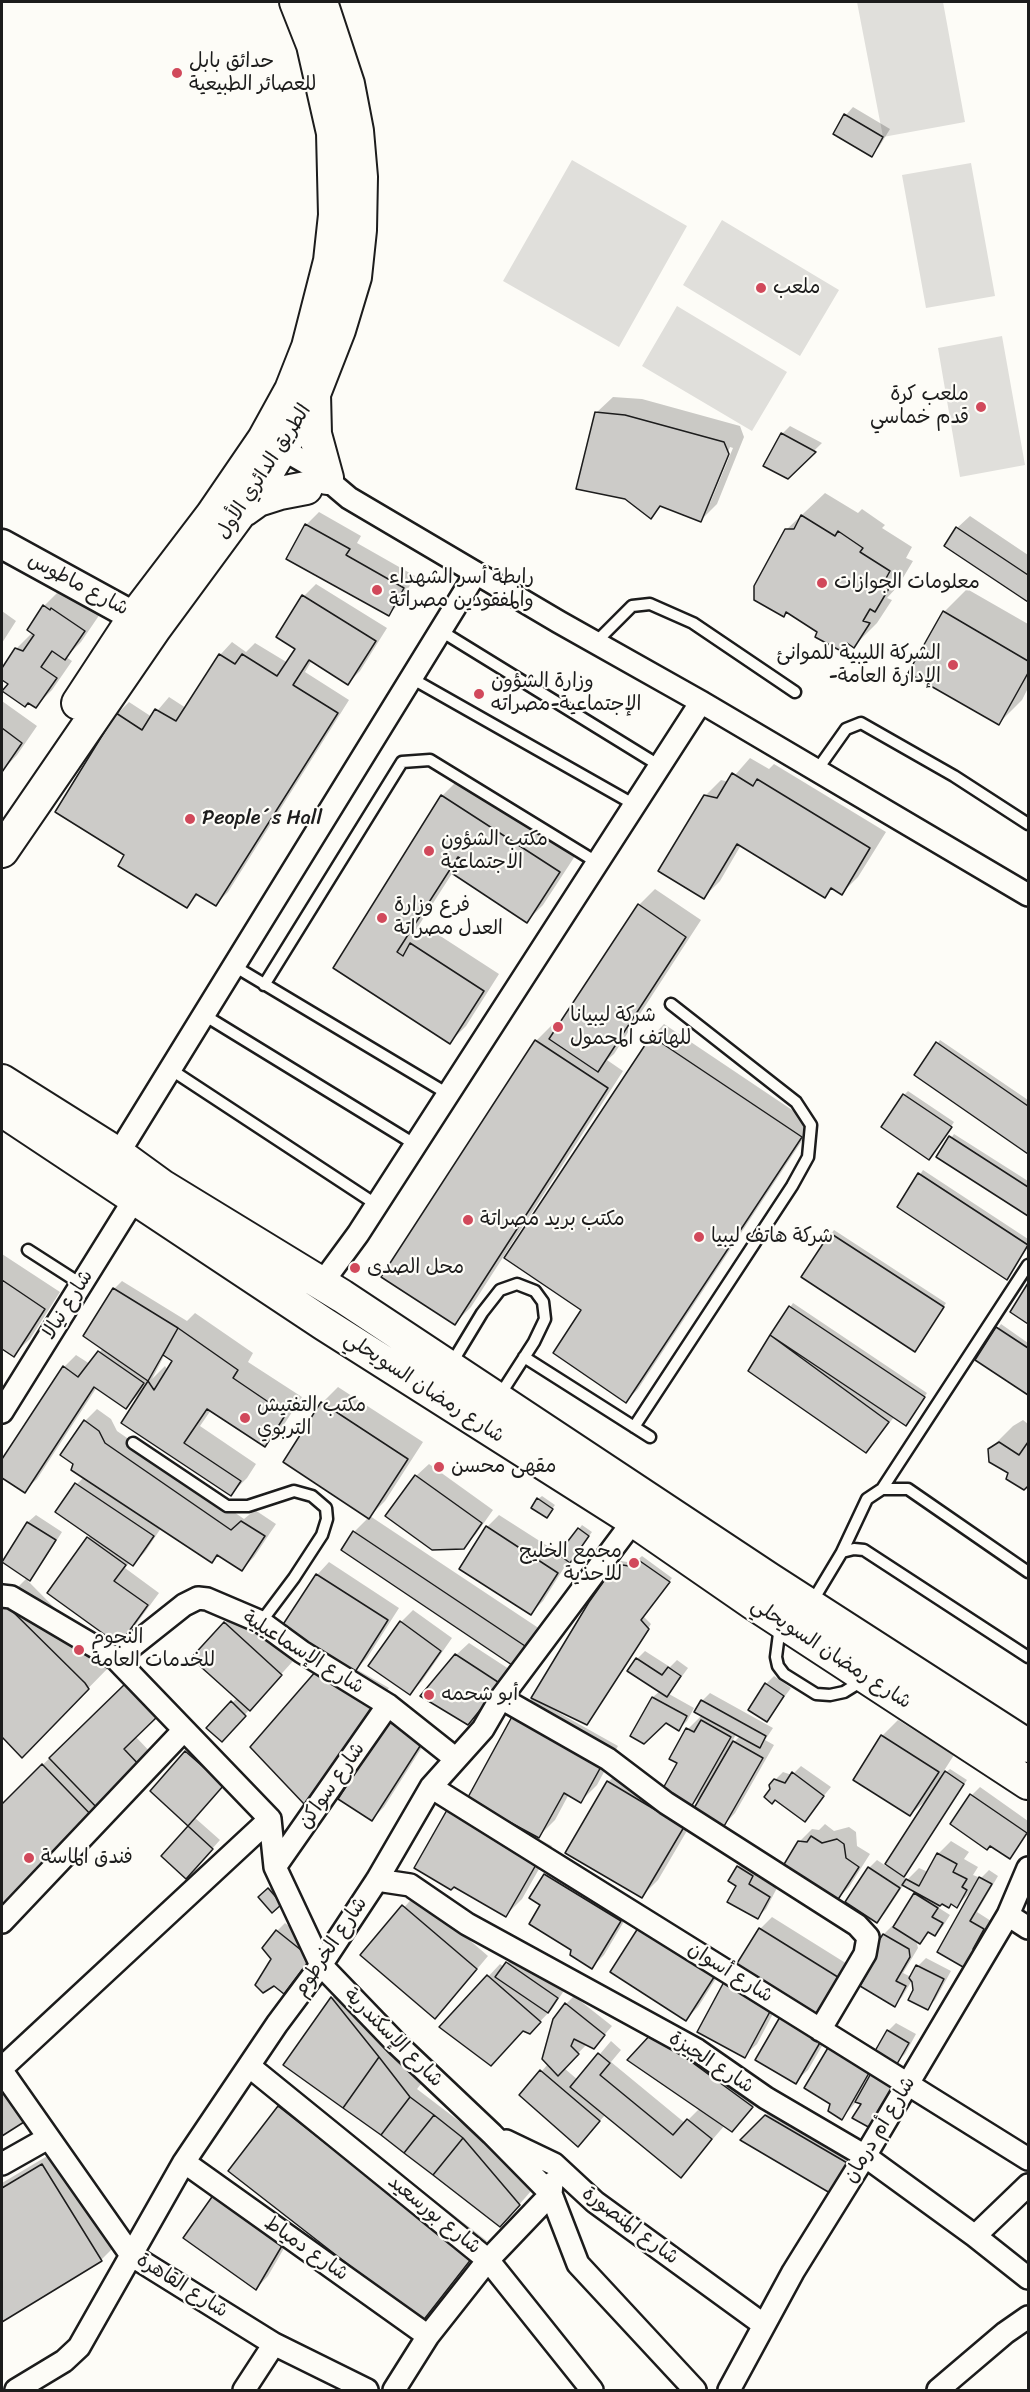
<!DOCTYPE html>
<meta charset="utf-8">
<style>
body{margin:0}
#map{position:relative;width:1030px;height:2392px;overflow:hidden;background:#fdfcf7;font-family:Sriracha,sans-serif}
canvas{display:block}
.frame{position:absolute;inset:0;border:3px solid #1c1c1c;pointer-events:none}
</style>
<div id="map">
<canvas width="1030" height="2392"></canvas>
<div class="frame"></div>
</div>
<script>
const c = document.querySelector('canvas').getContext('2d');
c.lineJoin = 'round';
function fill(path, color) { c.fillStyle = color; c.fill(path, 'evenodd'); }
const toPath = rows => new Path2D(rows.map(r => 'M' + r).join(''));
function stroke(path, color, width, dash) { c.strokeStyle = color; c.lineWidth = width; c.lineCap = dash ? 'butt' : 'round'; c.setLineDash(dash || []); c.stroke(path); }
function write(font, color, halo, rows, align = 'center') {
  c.font = font + ' Sriracha,"Playpen Sans Arabic",sans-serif'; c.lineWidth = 4.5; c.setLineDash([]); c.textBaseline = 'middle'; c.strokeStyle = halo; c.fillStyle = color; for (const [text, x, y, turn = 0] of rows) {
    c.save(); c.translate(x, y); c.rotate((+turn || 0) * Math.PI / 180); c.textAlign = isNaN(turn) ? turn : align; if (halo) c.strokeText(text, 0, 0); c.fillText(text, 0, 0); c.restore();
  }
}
const green = toPath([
 [857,2,943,2,965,122,883,137],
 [572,160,687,226,619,347,503,281],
 [971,163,995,296,926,308,902,175],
 [722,220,839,290,800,356,683,285],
 [677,306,787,372,752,431,642,366],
 [1002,336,1025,465,960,477,938,348]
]);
const shadow = toPath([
 [853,107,890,129,879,147,871,155,835,133,846,115],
 [613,397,642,399,740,426,744,437,717,504,700,521,662,505,651,517,596,413],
 [730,447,733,448,710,503,707,503],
 [790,426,822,443,787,477,782,434],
 [825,493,858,513,862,509,885,525,882,528,912,547,906,558,913,561,898,586,887,598,892,600,877,623,854,646,819,631,788,612,784,615,786,530],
 [319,512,361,536,357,543,415,576,401,602,389,614,288,558,307,524],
 [970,516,1028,555,1028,601,946,546,957,528],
 [316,584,387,628,360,671,348,683,312,660,305,672,349,700,228,892,216,904,199,894,186,906,126,855,117,714,129,702,152,717,169,697,186,708,220,655,232,642,246,652,255,643,288,663,297,648,278,636,304,596],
 [967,589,1028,624,1028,688,1022,700,999,723,944,612],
 [60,590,68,593,100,614,81,642,66,657,72,661,52,690,36,706,2,678,2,670,16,649,33,632,44,606],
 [2,611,16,621,2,643],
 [2,701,37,726,17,755,2,771],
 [750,758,769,769,774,764,886,832,858,877,842,893,833,887,825,896,741,845,720,881,704,897,705,796,721,780,729,782],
 [458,780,575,856,543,905,527,921,453,872,412,936,417,939,428,928,499,974,466,1026,450,1042,335,968,442,796],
 [655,889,701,920,614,1054,607,1060,623,1071,471,1307,455,1323,536,1041,552,1025,558,1029,639,905],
 [664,1024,813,1124,638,1389,626,1401,583,1309,506,1257,652,1037],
 [940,1040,1028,1100,1028,1152,916,1074],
 [908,1091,954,1122,933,1154,904,1095],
 [954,1134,1028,1181,1028,1214,938,1157],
 [923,1170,1028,1239,1028,1247,1007,1278,899,1207],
 [834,1230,946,1303,919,1346,831,1234],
 [2,1254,60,1292,30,1339,13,1355,2,1347],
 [122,1281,187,1321,195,1313,253,1353,248,1362,302,1397,281,1429,265,1445,211,1410,200,1426,256,1464,247,1478,231,1494,123,1423,140,1393,126,1407,97,1387,37,1479,24,1491,2,1476,2,1462,64,1367,76,1355,90,1364,103,1348,114,1289],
 [165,1354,175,1361,168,1371,165,1366,152,1379],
 [1028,1285,1028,1322,1012,1311],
 [793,1303,927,1393,910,1420,895,1416,866,1452,771,1336],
 [1001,1324,1028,1343,1028,1393,977,1359],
 [338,1387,423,1442,385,1501,370,1516,543,1631,515,1665,354,1532,369,1517,322,1403],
 [97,1409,111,1419,117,1431,244,1519,255,1510,276,1524,254,1557,242,1569,219,1554,211,1561,161,1528,145,1552,133,1564,130,1562,125,1568,159,1593,131,1631,119,1643,88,1538,91,1535,77,1484,84,1477,85,1421],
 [1023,1420,1028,1424,1028,1487,1010,1472,990,1449,1013,1426],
 [429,1464,493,1510,476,1534,463,1547,388,1516,416,1476],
 [542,1496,555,1505,550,1512,538,1499],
 [36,1515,62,1532,37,1571,28,1581,111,1665,22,1756,2,1735,2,1603,27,1578,3,1561,28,1522],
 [499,1515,560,1554,582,1525,592,1532,574,1557,569,1560,543,1601,531,1613,487,1527],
 [642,1556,672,1578,643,1616,651,1624,591,1719,587,1723,546,1703,545,1705,618,1746,597,1785,581,1801,569,1794,555,1820,537,1838,552,1846,522,1899,506,1915,448,1811,464,1795,469,1798,516,1714,532,1698,617,1565,621,1561,634,1563],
 [329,1562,399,1608,367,1658,356,1669,389,1688,321,1787,305,1802,317,1672,333,1657,284,1625,317,1575],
 [237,1610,293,1661,222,1740,208,1728,237,1698,193,1658],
 [413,1610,452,1638,422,1681,410,1693,401,1622],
 [469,1643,512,1671,468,1723,456,1655],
 [645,1651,670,1667,677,1660,688,1668,669,1694,694,1708,687,1721,679,1729,666,1721,632,1735,653,1697,660,1691,637,1659],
 [774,1676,791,1688,767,1720,766,1684],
 [710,1693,773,1728,765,1740,774,1745,735,1813,723,1826,698,1812,658,1880,641,1897,608,1782,625,1766,664,1790,679,1763,688,1729,702,1715,702,1701],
 [736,1734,740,1736,733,1743,732,1742],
 [703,1794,696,1808,691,1806],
 [401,1709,433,1730,384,1807,372,1819,389,1722],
 [898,1720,954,1755,940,1777,950,1769,967,1780,902,1876,907,1880,919,1868,928,1872,938,1854,951,1841,969,1852,964,1859,978,1867,973,1875,978,1877,975,1884,989,1870,998,1876,977,1912,991,1921,980,1941,988,1945,978,1962,939,1951,973,1889,957,1906,952,1903,942,1903,939,1908,950,1915,943,1926,935,1934,930,1931,920,1942,916,1940,918,1948,903,1973,911,1977,918,1966,926,1958,951,1971,935,2000,927,2008,914,1990,914,1977,902,1997,894,2005,876,1961,871,1957,884,1934,892,1926,895,1928,917,1892,904,1884,885,1913,877,1921,869,1868,877,1860,886,1866,932,1795,910,1815,882,1736],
 [74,1734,135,1736,155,1757,2,1916,2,1805],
 [199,1740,235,1772,194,1817,220,1840,194,1869,163,1856,190,1826,152,1791],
 [801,1766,831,1787,804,1820,771,1789,770,1785,783,1772,792,1775],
 [980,1787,1028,1821,1028,1832,1009,1857,972,1795],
 [825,1824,834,1831,849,1827,856,1832,857,1846,870,1854,849,1887,837,1899,799,1842,812,1829,819,1830],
 [746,1859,760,1867,756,1876,777,1888,766,1909,758,1917,738,1885,738,1867],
 [558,1863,632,1908,604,1955,592,1967,573,1949,543,1904,532,1898,546,1875],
 [272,1886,284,1900,272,1911,260,1897],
 [416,1894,488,1956,447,2005,362,1955],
 [653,1914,727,1961,698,2007,686,2019],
 [772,1917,852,1967,836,2022,808,2070,795,2082,785,2011,796,2000,784,1993,757,2044,744,2056,738,1964,760,1929],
 [285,1923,318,1950,284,1992,273,1959,277,1931],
 [515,1955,565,1989,552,2009,530,2032,523,2030,441,2027,500,1964,504,1967],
 [344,1986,421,2084,417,2089,472,2131,476,2127,531,2191,512,2213,381,2133,332,1998],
 [574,1996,612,2026,594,2047,587,2044,564,2068,578,2080,611,2041,621,2050,611,2062,685,2123,700,2108,629,2059,665,2022,764,2094,732,2130,725,2125,681,2176,606,2114,578,2145,521,2095,548,2064,566,2004],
 [896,2023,916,2034,905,2054,897,2062,884,2055,863,2104,857,2101,842,2118,831,2103,833,2042,845,2030,877,2050,888,2031],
 [2,2046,39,2105,23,2121,2,2135],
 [295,2091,487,2241,438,2304,422,2320,279,2107],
 [778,2103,861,2151,830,2191,742,2139],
 [59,2149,117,2244,101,2260,2,2321,2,2183],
 [294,2231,268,2276,256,2289,185,2237]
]);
const building = toPath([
 [844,114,883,137,872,157,833,134,844,114],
 [595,412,625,415,724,442,729,454,701,522,660,506,651,519,625,499,576,489,595,412],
 [781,433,816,452,788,479,763,466,781,433],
 [801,515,835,536,838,531,863,548,860,552,890,571,884,582,891,585,875,612,870,609,863,621,870,623,854,648,847,643,841,651,815,637,817,632,786,612,784,617,754,600,754,586,785,529,794,529,801,515],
 [305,524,350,549,346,555,404,588,389,616,286,559,305,524],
 [956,527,1028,575,1028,602,944,546,956,527],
 [302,595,376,641,348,685,309,660,293,685,338,713,216,906,196,894,187,908,118,866,124,855,55,812,116,713,142,730,155,709,176,721,219,654,235,664,242,654,277,676,295,649,276,637,302,595],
 [43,605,50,610,51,608,85,631,65,660,52,651,41,667,57,678,36,708,28,703,25,707,2,691,8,684,2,680,2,668,15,648,23,651,34,635,27,630,43,605],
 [943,611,1028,661,1028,673,999,725,908,673,943,611],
 [2,728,22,743,2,772,2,728],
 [732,773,753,786,757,779,870,848,842,895,831,888,825,898,737,844,704,899,658,871,704,795,717,798,732,773],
 [441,795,560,872,527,923,453,874,463,860,458,857,397,952,403,956,410,943,484,991,450,1044,333,968,441,795],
 [638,904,686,937,598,1072,549,1039,638,904],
 [651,1036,802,1137,626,1403,553,1353,581,1310,504,1258,651,1036],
 [535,1040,608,1088,455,1325,381,1277,535,1040],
 [936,1042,1028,1106,1028,1154,914,1075,936,1042],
 [903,1094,952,1127,929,1160,881,1127,903,1094],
 [949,1136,1028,1187,1028,1216,936,1157,949,1136],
 [918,1173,1028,1245,1007,1280,897,1207,918,1173],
 [830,1233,944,1307,915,1352,801,1277,830,1233],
 [2,1280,45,1309,14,1357,2,1349,2,1280],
 [1028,1283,1028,1324,1010,1312,1028,1283],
 [113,1288,178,1328,148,1381,83,1336,113,1288],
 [789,1306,925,1397,906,1426,770,1335,789,1306],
 [996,1327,1028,1348,1028,1395,975,1360,996,1327],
 [178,1328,238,1370,233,1378,286,1414,265,1447,207,1409,184,1443,241,1481,231,1496,121,1423,148,1381,154,1390,172,1361,163,1355,178,1328],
 [770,1335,889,1422,866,1453,748,1371,770,1335],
 [98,1351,144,1383,126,1409,94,1387,25,1493,2,1478,2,1459,63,1366,78,1377,98,1351],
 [321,1402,408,1459,369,1519,283,1462,321,1402],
 [84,1420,99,1431,105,1443,231,1530,241,1521,265,1536,242,1571,217,1555,212,1563,71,1470,73,1464,60,1455,84,1420],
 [999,1442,1019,1455,1028,1442,1028,1489,1027,1487,1024,1490,1006,1479,1008,1473,989,1462,988,1449,999,1442],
 [415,1475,482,1523,464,1549,432,1550,385,1516,415,1475],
 [75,1483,154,1536,133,1566,55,1512,75,1483],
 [537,1498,553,1509,547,1518,531,1508,537,1498],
 [27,1522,56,1540,30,1581,2,1562,27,1522],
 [486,1526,558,1573,531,1615,459,1569,486,1526],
 [578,1528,589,1536,570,1563,558,1554,578,1528],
 [353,1531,528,1648,515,1667,341,1550,353,1531],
 [87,1537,126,1565,114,1581,148,1605,119,1645,47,1593,87,1537],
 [637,1559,670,1582,641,1620,649,1629,587,1725,531,1698,589,1602,616,1564,629,1566,637,1559],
 [316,1574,388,1620,355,1672,282,1626,316,1574],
 [2,1601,85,1683,89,1689,22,1758,2,1737,2,1601],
 [400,1621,441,1651,410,1695,368,1666,400,1621],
 [224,1622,282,1675,250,1711,191,1658,224,1622],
 [455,1654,501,1684,468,1725,420,1696,455,1654],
 [636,1658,662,1675,668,1667,681,1676,667,1697,627,1671,636,1658],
 [316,1671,374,1705,305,1805,250,1747,316,1671],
 [126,1683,158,1716,124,1749,144,1770,101,1812,49,1758,126,1683],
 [765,1683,784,1696,767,1722,748,1710,765,1683],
 [652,1697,687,1716,679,1731,666,1723,644,1744,630,1736,652,1697],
 [701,1700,766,1736,760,1748,694,1712,701,1700],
 [231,1701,246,1716,222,1742,206,1728,231,1701],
 [514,1713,603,1763,581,1803,564,1793,539,1838,467,1799,514,1713],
 [701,1720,731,1737,690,1809,661,1792,677,1763,669,1759,686,1728,694,1732,701,1720],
 [388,1721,422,1743,372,1821,338,1799,388,1721],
 [881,1735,939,1772,910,1816,853,1780,881,1735],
 [733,1741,763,1758,723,1828,693,1810,733,1741],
 [185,1751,224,1785,188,1826,150,1791,185,1751],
 [42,1764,96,1820,2,1918,2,1804,42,1764],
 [945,1771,964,1784,904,1877,885,1864,945,1771],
 [792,1772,824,1796,805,1822,775,1800,772,1804,764,1797,770,1789,769,1785,774,1779,785,1783,792,1772],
 [607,1781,684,1827,642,1898,565,1853,607,1781],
 [970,1794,1027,1833,1010,1859,990,1846,987,1850,950,1824,970,1794],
 [447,1810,537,1863,506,1917,454,1887,451,1890,414,1868,447,1810],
 [188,1826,213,1849,186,1879,161,1856,188,1826],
 [811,1836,822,1843,837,1839,844,1844,846,1858,859,1867,837,1901,783,1866,798,1841,807,1842,811,1836],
 [937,1853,957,1864,953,1872,967,1879,962,1887,967,1890,957,1908,951,1904,949,1908,942,1904,940,1906,902,1885,906,1879,919,1886,937,1853],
 [737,1866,753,1876,749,1884,770,1897,758,1919,727,1902,736,1886,728,1881,737,1866],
 [868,1867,900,1888,877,1923,845,1902,868,1867],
 [544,1874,621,1921,592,1969,570,1955,571,1950,529,1924,540,1905,529,1898,544,1874],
 [979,1877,992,1884,970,1921,984,1929,973,1949,981,1953,970,1971,937,1952,979,1877],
 [268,1888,282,1904,272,1913,258,1897,268,1888],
 [914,1893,938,1908,932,1917,943,1923,935,1936,928,1932,920,1944,893,1927,914,1893],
 [402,1905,477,1969,435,2019,360,1955,402,1905],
 [640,1925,716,1974,686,2021,610,1972,640,1925],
 [759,1928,841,1979,819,2016,736,1965,759,1928],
 [276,1930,311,1958,284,1994,274,1986,263,1993,255,1985,271,1959,262,1948,276,1930],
 [883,1934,909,1949,910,1957,896,1981,906,1986,895,2007,860,1986,874,1961,868,1958,883,1934],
 [506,1962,558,1998,548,2013,495,1977,506,1962],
 [916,1965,944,1979,928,2010,908,2000,913,1990,912,1982,909,1978,916,1965],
 [487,1975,541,2022,530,2034,523,2031,491,2066,439,2027,487,1975],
 [725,1980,773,2006,745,2058,697,2032,725,1980],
 [331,1997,379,2057,343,2108,283,2065,331,1997],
 [565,2003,605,2035,594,2049,574,2039,571,2046,579,2054,558,2076,542,2059,553,2019,565,2003],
 [784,2010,825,2034,796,2084,755,2060,784,2010],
 [887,2030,909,2043,897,2064,875,2051,887,2030],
 [652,2033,753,2107,732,2132,627,2060,652,2033],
 [832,2041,873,2066,842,2120,828,2111,830,2104,804,2088,832,2041],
 [598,2053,610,2063,600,2075,673,2135,687,2119,712,2139,681,2178,570,2087,598,2053],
 [379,2057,410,2097,381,2135,343,2108,379,2057],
 [874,2068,900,2084,872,2129,852,2118,861,2104,855,2102,874,2068],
 [540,2070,600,2121,578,2147,519,2095,540,2070],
 [2,2087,24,2122,2,2136,2,2087],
 [410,2097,434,2115,404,2153,381,2135,410,2097],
 [278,2106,472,2258,422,2322,228,2171,278,2106],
 [434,2115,463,2138,433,2175,404,2153,434,2115],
 [765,2115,849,2164,830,2193,740,2140,765,2115],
 [463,2138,520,2205,500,2227,433,2175,463,2138],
 [42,2164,102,2261,2,2322,2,2188,42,2164],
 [214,2194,283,2244,256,2290,183,2238,214,2194]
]);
const lane = toPath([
 [441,631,660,766],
 [595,643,632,606,650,604,693,623,795,692],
 [411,678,635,805],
 [817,770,846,729,861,723,954,776,1028,824],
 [234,966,448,1094],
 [264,985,402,762,430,760,598,863],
 [204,1015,416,1145],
 [170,1069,377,1205],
 [28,1250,81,1284],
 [524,1357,650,1437],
 [450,1366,482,1313,500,1290,517,1284,535,1291,543,1302,545,1319,534,1342,498,1398],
 [634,1427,792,1186,808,1157,811,1125,796,1102,671,1004],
 [133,1443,227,1506,248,1506,294,1491,312,1496,326,1508,327,1519,322,1535,294,1578,261,1622],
 [882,1489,1028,1265],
 [842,1552,867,1499,882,1489,908,1489,1028,1572],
 [812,1602,842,1552,854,1549,864,1550,1028,1657],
 [780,1626,776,1657,778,1666,784,1674,816,1694,830,1695,844,1692,865,1679]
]);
const street = toPath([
 [270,442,310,465,349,498,559,622,701,702,1028,895],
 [118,1154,476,573],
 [322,1283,358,1234,701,702],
 [2,1412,135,1198],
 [2,1596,11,1597,116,1659,270,1819,275,1867,321,1965,397,2044,492,2134,551,2194,578,2264,695,2390],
 [116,1659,184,1605,198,1598,207,1599,261,1622,302,1652,388,1705,456,1759],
 [501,1698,608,1759,666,1803,857,1925,868,1937,865,1954,820,2030],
 [431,1787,1028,2159],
 [275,1867,388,1705],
 [377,1880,410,1885,467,1924,697,2050,766,2098,865,2156,975,2236,1028,2278],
 [1008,1915,1028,1928],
 [2,1922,184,1730],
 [249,2066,488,2260,592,2390],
 [2,2068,270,1819],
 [2,2071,131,2255,274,2344,367,2390],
 [506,2141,554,2164,595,2202,764,2325],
 [184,2162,428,2336],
 [2,2164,48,2138],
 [975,2236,1028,2185],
 [16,2390,64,2361,79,2347,184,2162,277,2024,321,1965,377,1880,431,1787,483,1729,501,1698,640,1512],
 [244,2390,274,2344],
 [394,2390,428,2336,488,2260,551,2194,552,2183],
 [729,2390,793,2272,865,2156,1008,1915,1028,1868],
 [938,2390,1005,2333,1028,2317]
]);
const secondary = toPath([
 [2,544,155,628]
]);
const primary = toPath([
 [314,394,315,434,327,478],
 [244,510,258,500,280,493,306,488],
 [78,703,135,616,212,515,264,439,291,390,308,347,330,261,335,215,333,133,313,45,296,2],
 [2,851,155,628,258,488,314,394,339,330,355,277,360,230,361,177,357,131,348,84,321,2],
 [2,1081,118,1154,162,1186,342,1296,769,1579,1028,1746],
 [2,1110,324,1324,633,1520,753,1603,1028,1783]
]);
const markers = [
 [177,73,6,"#d1495b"],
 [761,288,6,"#d1495b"],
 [981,407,6,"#d1495b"],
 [822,583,6,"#d1495b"],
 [377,590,6,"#d1495b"],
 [953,665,6,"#d1495b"],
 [479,694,6,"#d1495b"],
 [190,819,6,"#d1495b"],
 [429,851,6,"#d1495b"],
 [382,918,6,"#d1495b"],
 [558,1027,6,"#d1495b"],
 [468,1220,6,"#d1495b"],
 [699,1237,6,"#d1495b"],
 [355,1268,6,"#d1495b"],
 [245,1418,6,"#d1495b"],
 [439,1467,6,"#d1495b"],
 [634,1563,6,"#d1495b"],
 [79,1650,6,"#d1495b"],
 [429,1695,6,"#d1495b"],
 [29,1858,6,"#d1495b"]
];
const poiNames = [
 ["حدائق بابل",189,62],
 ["للعصائر الطبيعية",189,85],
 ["ملعب",773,288],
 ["ملعب كرة",969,395,"right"],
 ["قدم خماسي",969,418,"right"],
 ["رابطة أسر الشهداء",389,578],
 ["والمفقودين مصراتة",389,601],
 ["معلومات الجوازات",834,583],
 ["الشركة الليبية للموانئ",941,654,"right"],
 ["-الإدارة العامة",941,677,"right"],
 ["وزارة الشؤون",491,682],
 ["الإجتماعية-مصراته",491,705],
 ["People´s Hall",202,819],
 ["مكتب الشؤون",441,840],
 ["الاجتماعية",441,863],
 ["فرع وزارة",394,906],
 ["العدل مصراتة",394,929],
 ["شركة ليبيانا",570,1016],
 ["للهاتف المحمول",570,1039],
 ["مكتب بريد مصراتة",480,1220],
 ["شركة هاتف ليبيا",711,1237],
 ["محل الصدى",367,1268],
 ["مكتب التفتيش",257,1406],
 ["التربوي",257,1429],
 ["مقهى محسن",451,1467],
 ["مجمع الخليج",622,1552,"right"],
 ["للاحذية",622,1575,"right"],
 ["النجوم",91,1638],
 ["للخدمات العامة",91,1661],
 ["أبو شحمه",441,1695],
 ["فندق الماسة",41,1858]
];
const streetNames = [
 ["الطريق الدائري الأول",264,472,-57],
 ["شارع ماطوس",78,585,28],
 ["شارع نيالا",68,1305,-58],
 ["شارع رمضان السويحلي",424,1388,33],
 ["شارع الإسماعيلية",303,1653,32],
 ["شارع رمضان السويحلي",831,1654,33],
 ["شارع سواكن",332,1786,-55],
 ["شارع الخرطوم",331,1947,-56],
 ["شارع أسوان",730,1973,32],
 ["شارع الإسكندرية",393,2038,45],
 ["شارع الجيزة",711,2063,33],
 ["شارع أم درمان",880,2130,-59],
 ["شارع بورسعيد",434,2215,39],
 ["شارع المنصورة",630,2226,37],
 ["شارع دمياط",306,2249,35],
 ["شارع القاهرة",182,2286,32]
];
fill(green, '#e0dfdb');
fill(shadow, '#0003');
fill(building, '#cccbc8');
stroke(building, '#1c1c1c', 1.5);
stroke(lane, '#1c1c1c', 15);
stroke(street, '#1c1c1c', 26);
stroke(secondary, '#1c1c1c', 33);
stroke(primary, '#1c1c1c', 36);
stroke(lane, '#fdfcf7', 10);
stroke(street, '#fdfcf7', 21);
stroke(secondary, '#fdfcf7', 28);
stroke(primary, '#fdfcf7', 32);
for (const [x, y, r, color] of markers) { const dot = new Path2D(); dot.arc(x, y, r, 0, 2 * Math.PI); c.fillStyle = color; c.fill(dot); stroke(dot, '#fdfcf7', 2); }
write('20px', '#1c1c1c', '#fdfcf7', poiNames, 'left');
write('20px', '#1c1c1c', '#fdfcf7', streetNames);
</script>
